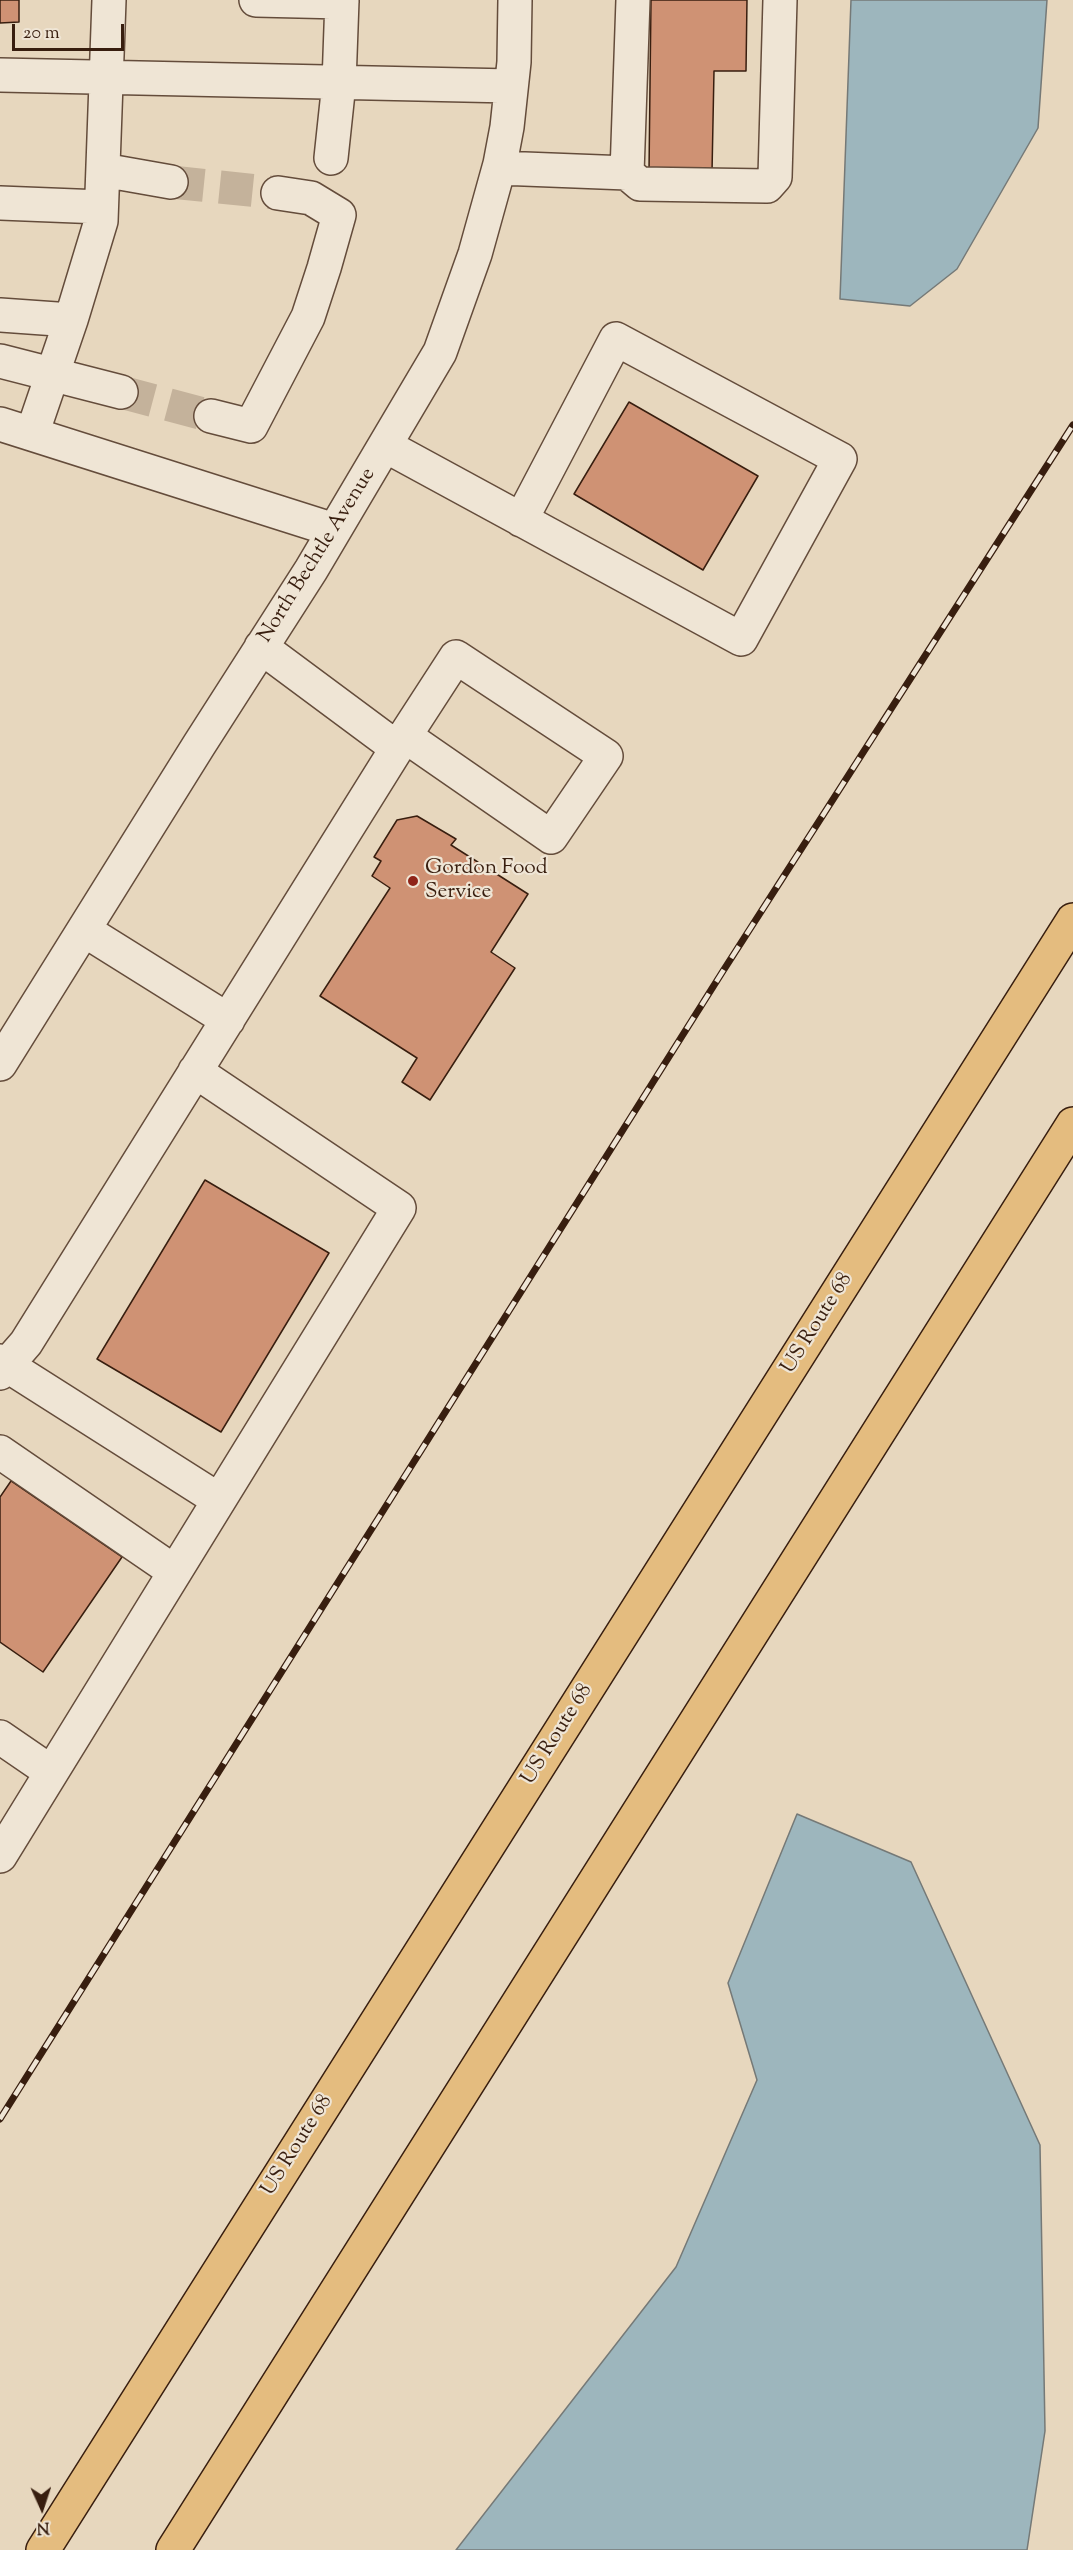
<!DOCTYPE html>
<style>
body{margin:0}
#map{position:relative;width:1073px;height:2550px;overflow:hidden;background:#e7d7be;font-family:"Sorts Mill Goudy",serif}
canvas{display:block}
.north{position:absolute;left:12px;top:2478px;width:60px;height:60px;-webkit-text-stroke:4px #efe5d5;paint-order:stroke;rotate:177deg;font-size:16px;font-weight:700;line-height:24px;text-align:center;color:#381e0f}
.north::after{content:'';display:block;margin:auto;width:21px;height:27px;background:#381e0f;clip-path:polygon(50% 0,100% 100%,50% 72%,0 100%)}
.scale{position:absolute;left:12px;top:24px;width:112px;height:27px;box-sizing:border-box;border:3px solid #381e0f;border-top:0;padding-left:8px;font-size:18px;line-height:21px;white-space:nowrap;color:#381e0f;-webkit-text-stroke:4px #efe5d5;paint-order:stroke}
</style>
<div id="map">
<canvas width="1073" height="2550"></canvas>
<div class="north">N</div>
<div class="scale">20 m</div>
</div>
<script>
const c = document.querySelector('canvas').getContext('2d');
c.lineJoin = 'round';
function fill(path, color) { c.fillStyle = color; c.fill(path, 'evenodd'); }
const toPath = rows => new Path2D(rows.map(r => 'M' + r).join(''));
function stroke(path, color, width, dash) { c.strokeStyle = color; c.lineWidth = width; c.lineCap = dash ? 'butt' : 'round'; c.setLineDash(dash || []); c.stroke(path); }
function write(font, color, halo, rows, align = 'center') {
  c.font = font + ' "Sorts Mill Goudy",serif'; c.lineWidth = 4.5; c.setLineDash([]); c.textBaseline = 'middle'; c.strokeStyle = halo; c.fillStyle = color; for (const [text, x, y, turn = 0] of rows) {
    c.save(); c.translate(x, y); c.rotate((+turn || 0) * Math.PI / 180); c.textAlign = isNaN(turn) ? turn : align; if (halo) c.strokeText(text, 0, 0); c.fillText(text, 0, 0); c.restore();
  }
}
const water = toPath([
 [851,0,1047,0,1038,128,957,269,910,306,840,299,851,0],
 [797,1814,911,1862,1040,2145,1045,2431,1027,2550,456,2550,676,2267,757,2080,728,1983,797,1814]
]);
const building = toPath([
 [0,0,19,0,19,22,0,23,0,0],
 [651,0,747,0,746,71,714,71,712,172,649,172,651,0],
 [629,402,758,476,703,570,574,494,629,402],
 [417,816,456,839,451,845,528,894,491,952,515,968,430,1100,402,1082,417,1058,320,996,390,888,372,876,381,861,374,857,397,820,417,816],
 [205,1180,329,1253,221,1432,97,1359,205,1180],
 [11,1481,122,1557,43,1672,0,1642,0,1497,11,1481]
]);
const minorTunnel = toPath([
 [171,182,278,193],
 [121,392,211,416]
]);
const minor = toPath([
 [256,0,342,2],
 [0,75,511,86],
 [331,158,339,83,342,0],
 [499,168,627,173,640,184,767,186,775,177,780,0],
 [103,170,171,182],
 [627,173,633,0],
 [0,203,101,207],
 [0,315,71,320],
 [0,361,121,392],
 [211,416,251,426,308,317,324,268,339,215,311,198,278,193],
 [0,424,334,530],
 [32,434,71,320,101,221,109,0],
 [386,446,741,639,840,459,616,339,521,520],
 [397,748,456,657,606,756,551,837,405,736],
 [84,930,228,1020],
 [0,1064,199,745,311,570,440,352,475,254,500,164,507,127,514,62,515,0],
 [0,1361,219,1500],
 [0,1373,26,1343,397,748,261,647],
 [0,1452,175,1572],
 [0,1737,51,1772],
 [0,1856,399,1208,195,1071]
]);
const highway = toPath([
 [43,2550,1073,920],
 [173,2550,1073,1124]
]);
const rail = toPath([
 [0,2119,723,971,1073,425]
]);
const markers = [
 [413,881,6,"#8f2418"]
];
const streetNames = [
 ["North Bechtle Avenue",318,556,-58],
 ["US Route 68",818,1324,-58],
 ["US Route 68",558,1735,-58],
 ["US Route 68",298,2146,-58]
];
const poiNames = [
 ["Gordon Food",425,869],
 ["Service",425,893]
];
fill(water, '#9db6bd');
stroke(water, '#757977', 1.5);
fill(building, '#cf9274');
stroke(building, '#381e0f', 1.5);
stroke(minorTunnel, '#c4b29b', 33, [33, 16]);
stroke(minor, '#644c3b', 36);
stroke(highway, '#381e0f', 36);
stroke(minor, '#efe5d5', 33);
stroke(highway, '#e4bc7f', 33);
stroke(rail, '#381e0f', 7);
stroke(rail, '#efe5d5', 4.5, [14]);
for (const [x, y, r, color] of markers) { const dot = new Path2D(); dot.arc(x, y, r, 0, 2 * Math.PI); c.fillStyle = color; c.fill(dot); stroke(dot, '#efe5d5', 2); }
write('21px', '#381e0f', '#efe5d5', streetNames);
write('21px', '#381e0f', '#efe5d5', poiNames, 'left');
</script>
